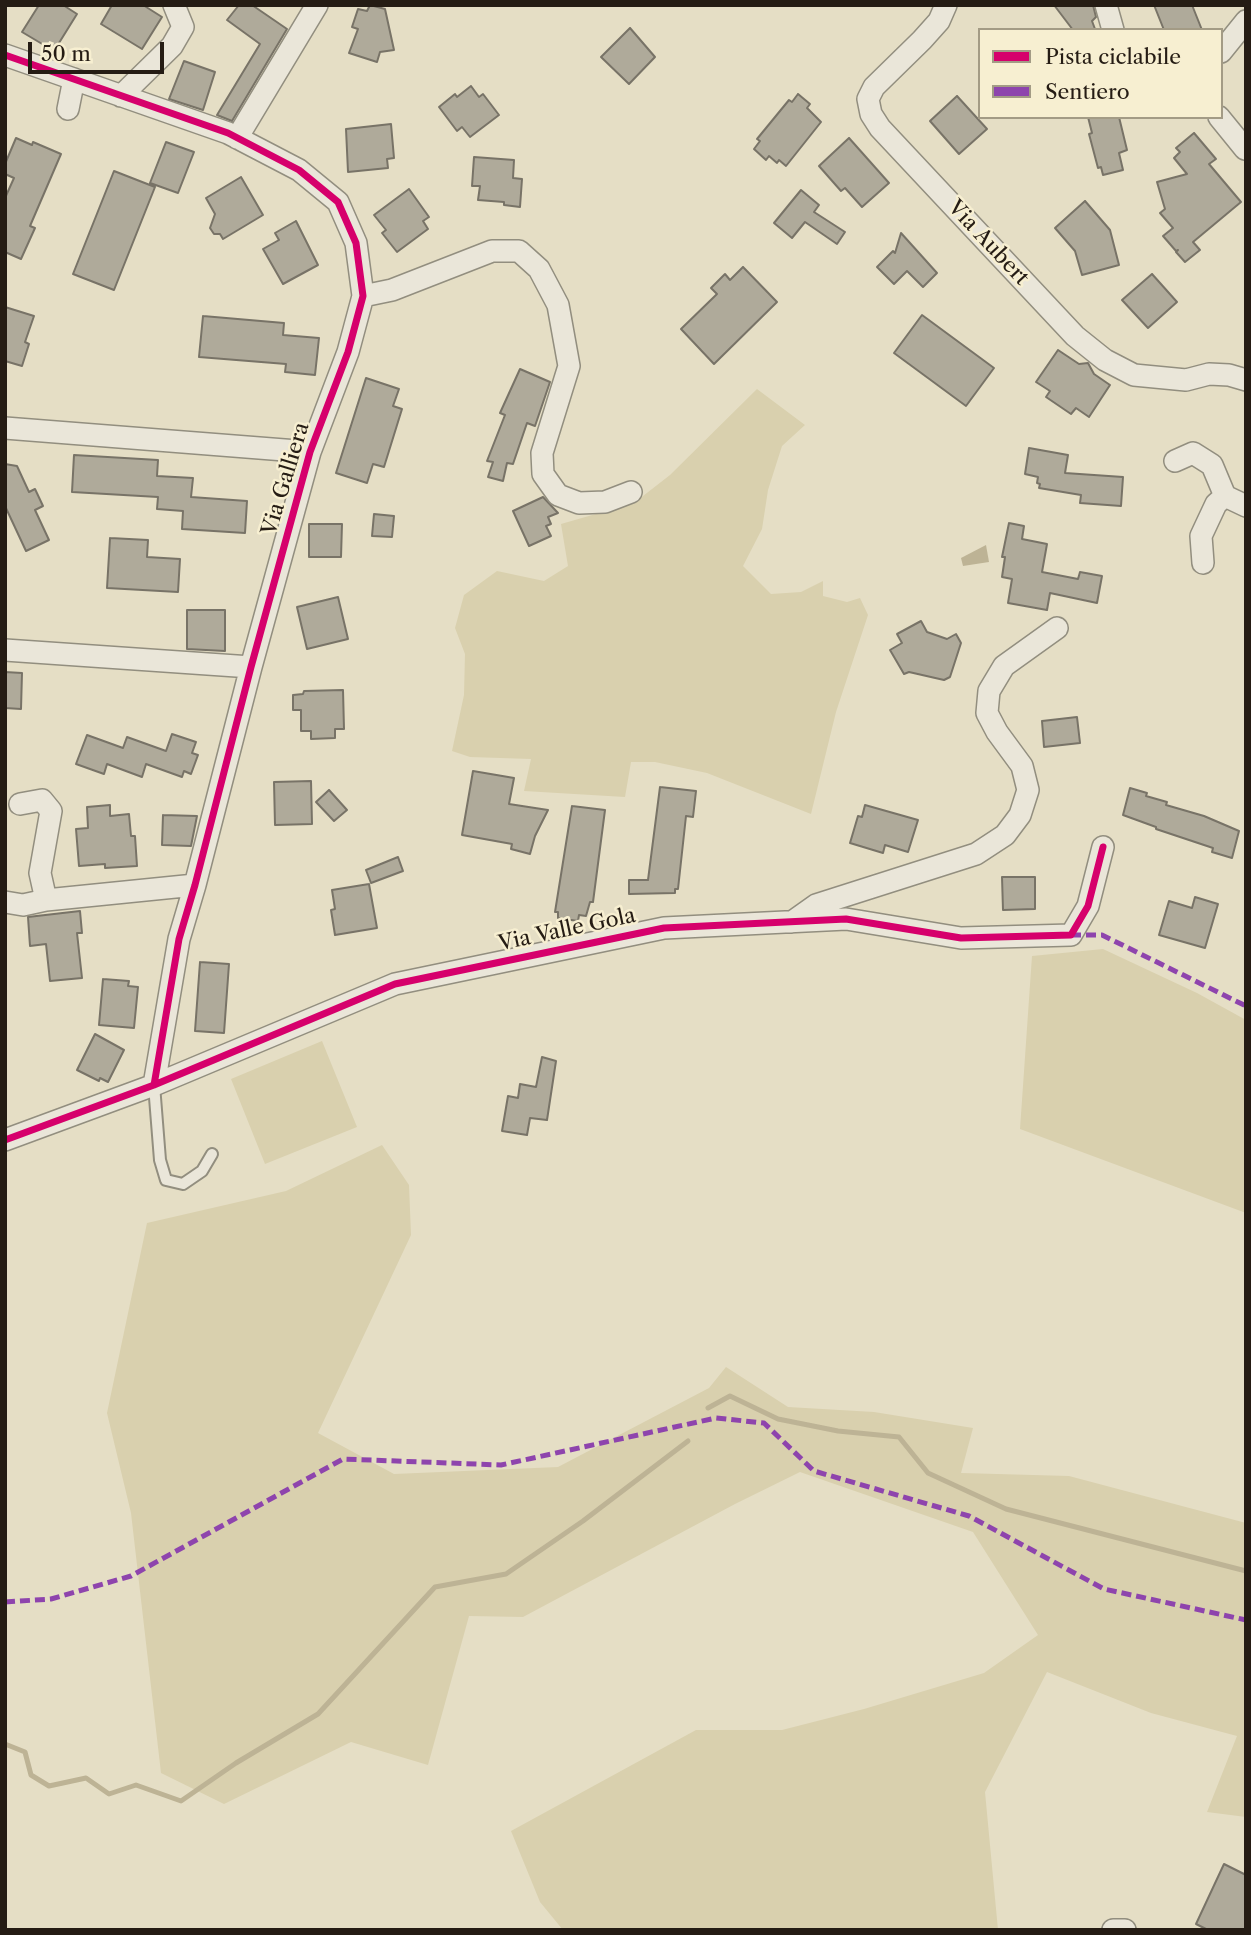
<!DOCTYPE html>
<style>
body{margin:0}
#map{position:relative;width:1251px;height:1935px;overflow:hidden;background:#e5dec5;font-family:"Libre Caslon Text",serif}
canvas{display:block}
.frame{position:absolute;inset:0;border:7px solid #251c14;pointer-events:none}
.legend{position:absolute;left:978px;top:28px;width:245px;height:91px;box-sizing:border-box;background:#f7efd1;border:2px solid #a39b85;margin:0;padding:9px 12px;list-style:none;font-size:21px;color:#251c14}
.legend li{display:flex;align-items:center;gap:14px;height:35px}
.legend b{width:35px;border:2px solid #a39b85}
.scale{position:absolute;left:28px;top:42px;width:136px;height:32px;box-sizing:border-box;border:4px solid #251c14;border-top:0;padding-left:9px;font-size:21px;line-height:24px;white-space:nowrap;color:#251c14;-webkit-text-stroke:5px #f7efd1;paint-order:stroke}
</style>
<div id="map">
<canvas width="1251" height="1935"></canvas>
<div class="frame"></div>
<ul class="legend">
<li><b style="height:9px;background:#d6006c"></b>Pista ciclabile</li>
<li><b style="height:9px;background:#8e44ad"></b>Sentiero</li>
</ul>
<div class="scale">50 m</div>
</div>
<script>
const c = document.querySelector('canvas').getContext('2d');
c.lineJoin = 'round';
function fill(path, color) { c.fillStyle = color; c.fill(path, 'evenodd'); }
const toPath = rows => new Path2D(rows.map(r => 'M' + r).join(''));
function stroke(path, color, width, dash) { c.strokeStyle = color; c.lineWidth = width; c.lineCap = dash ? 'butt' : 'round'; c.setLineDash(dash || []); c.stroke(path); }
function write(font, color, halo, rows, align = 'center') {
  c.font = font + ' "Libre Caslon Text",serif'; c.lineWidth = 5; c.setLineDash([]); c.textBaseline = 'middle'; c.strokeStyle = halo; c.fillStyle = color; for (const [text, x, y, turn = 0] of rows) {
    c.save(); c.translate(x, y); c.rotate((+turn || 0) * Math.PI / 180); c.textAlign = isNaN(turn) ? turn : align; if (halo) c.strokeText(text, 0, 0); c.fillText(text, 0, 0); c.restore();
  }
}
const green = toPath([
 [757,389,805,425,782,446,768,490,762,529,743,566,771,594,801,592,823,581,823,596,847,602,860,598,868,615,836,712,811,814,707,773,655,762,631,762,625,797,524,791,531,759,470,757,452,751,464,695,465,654,455,628,464,595,497,571,544,581,568,566,561,524,634,503,670,475],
 [1103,949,1197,993,1246,1020,1246,1213,1020,1129,1032,956],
 [322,1041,357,1127,265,1164,231,1079],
 [382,1145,409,1185,411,1235,318,1433,394,1474,558,1467,709,1388,726,1367,788,1407,874,1412,973,1428,961,1473,1069,1476,1246,1523,1246,1817,1207,1812,1237,1736,1151,1713,1047,1672,985,1792,998,1930,563,1930,540,1902,511,1831,696,1730,782,1730,864,1709,984,1673,1038,1635,973,1532,800,1472,735,1504,523,1617,469,1616,428,1765,351,1742,224,1804,161,1773,131,1513,107,1413,147,1223,286,1191]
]);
const water = toPath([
 [986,545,989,562,963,566,961,558]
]);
const stream = toPath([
 [708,1408,730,1396,778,1419,838,1431,899,1437,928,1473,1006,1509,1246,1571],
 [5,1744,25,1752,31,1775,49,1786,86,1778,109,1794,136,1785,181,1801,236,1763,318,1714,435,1587,506,1574,583,1521,688,1441]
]);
const building = toPath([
 [39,5,63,5,77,14,54,51,22,32,39,5],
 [112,5,143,5,162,17,142,49,101,24,112,5],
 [239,5,252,5,287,29,232,121,217,115,260,44,227,20,239,5],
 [370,5,385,9,394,50,380,52,377,62,349,53,358,29,352,27,358,9,367,11,370,5],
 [1054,5,1093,5,1096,17,1092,21,1095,29,1073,30,1054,5],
 [1154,5,1192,5,1202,30,1164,30,1154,5],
 [630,28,655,57,629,84,601,57,630,28],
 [184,61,215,72,203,110,169,99,184,61],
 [471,86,479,97,483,94,499,115,470,137,462,127,457,131,439,107,455,94,457,97,471,86],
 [798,94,810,104,807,108,821,122,786,166,779,160,777,163,769,156,766,160,754,149,760,141,757,139,789,100,792,102,798,94],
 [957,96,987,129,959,154,930,121,957,96],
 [1088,117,1119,117,1127,150,1119,153,1123,170,1103,175,1101,167,1098,168,1089,134,1092,133,1088,117],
 [391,124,394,158,387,159,388,168,348,172,346,129,391,124],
 [1194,133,1216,159,1209,164,1241,202,1193,242,1200,250,1185,262,1176,252,1178,250,1176,251,1163,236,1173,228,1160,213,1165,209,1157,182,1187,174,1174,158,1180,152,1176,148,1194,133],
 [16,138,32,145,33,142,61,154,30,226,35,228,21,259,5,252,5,198,14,178,5,174,5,164,16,138],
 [849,138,889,183,862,207,845,188,841,191,819,166,849,138],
 [166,142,194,152,178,193,150,183,166,142],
 [474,157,514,160,513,178,522,179,520,207,504,205,504,202,478,200,480,186,472,186,474,157],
 [114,171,155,187,114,290,73,274,114,171],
 [241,177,263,215,223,239,220,234,214,234,210,228,215,214,206,198,241,177],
 [409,189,429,217,423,221,428,229,397,252,382,233,386,230,374,215,409,189],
 [801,190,819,205,814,212,845,232,837,244,805,222,792,238,774,223,801,190],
 [1085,201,1110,230,1119,265,1082,275,1075,251,1055,228,1085,201],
 [296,221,318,265,283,284,263,249,279,240,275,233,296,221],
 [901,233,937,273,923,287,907,271,894,284,877,267,893,251,895,253,901,233],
 [743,267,777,302,714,364,681,329,717,294,711,288,725,274,730,280,743,267],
 [1152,274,1177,302,1148,328,1122,300,1152,274],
 [5,307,34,316,25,342,29,344,22,366,5,361,5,307],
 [922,315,994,368,966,406,894,353,922,315],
 [203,316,284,323,283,335,319,338,315,375,285,372,286,364,199,357,203,316],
 [1058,350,1079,364,1088,363,1094,374,1110,385,1089,417,1076,408,1071,414,1046,397,1050,391,1036,382,1058,350],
 [520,369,550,382,535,426,527,423,513,464,507,463,503,481,488,477,493,462,487,461,505,415,500,413,520,369],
 [366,378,399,389,393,406,402,409,384,467,373,464,367,483,336,473,366,378],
 [1029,448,1068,455,1065,473,1123,477,1121,506,1080,503,1081,495,1039,488,1040,484,1037,483,1038,477,1025,474,1029,448],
 [74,455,158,460,157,476,193,478,191,497,247,501,245,533,182,529,183,511,157,509,158,497,72,492,74,455],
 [5,464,17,466,29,492,35,489,43,506,35,510,49,540,26,551,5,506,5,464],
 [543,497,558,513,548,517,551,524,546,526,551,536,529,546,513,511,543,497],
 [374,514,394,516,392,537,372,536,374,514],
 [1009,523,1024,526,1022,539,1047,544,1042,572,1078,579,1080,572,1102,576,1097,603,1050,593,1047,610,1008,603,1012,579,1002,577,1005,557,1002,557,1009,523],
 [309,524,342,524,341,557,309,557,309,524],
 [110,538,148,540,147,557,180,559,178,592,107,588,110,538],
 [338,597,348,639,307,649,297,607,338,597],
 [187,610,225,610,225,651,187,649,187,610],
 [921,621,927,632,947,639,956,634,961,643,950,677,944,680,909,672,904,674,890,650,902,643,897,634,921,621],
 [5,672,22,673,21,709,5,708,5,672],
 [343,690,344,729,335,729,335,738,311,739,311,731,301,731,301,710,293,710,293,695,303,694,304,691,343,690],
 [1077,717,1080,743,1044,747,1042,721,1077,717],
 [172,734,196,742,192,753,198,755,191,774,184,771,182,777,146,764,142,777,107,764,104,774,76,764,87,735,123,748,127,737,166,751,172,734],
 [473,771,514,778,509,804,548,810,535,836,530,854,511,849,512,844,462,835,473,771],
 [311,781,312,824,275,825,274,782,311,781],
 [660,787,696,791,693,817,686,816,678,889,675,889,675,893,629,894,629,880,648,880,660,787],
 [1130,788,1147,793,1146,796,1167,802,1166,805,1204,816,1239,831,1232,858,1212,852,1213,848,1156,829,1156,827,1123,815,1130,788],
 [329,790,347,810,334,821,316,802,329,790],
 [110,805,110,816,129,814,131,836,135,836,137,866,105,868,105,864,79,866,76,829,88,828,87,807,110,805],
 [865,805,918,820,908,852,885,845,883,853,850,843,858,816,862,817,865,805],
 [572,806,605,810,593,902,590,902,586,916,579,915,578,921,558,918,558,912,555,912,572,806],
 [163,815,197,816,191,846,162,845,163,815],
 [398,857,403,871,371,883,366,870,398,857],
 [1002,877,1035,877,1035,909,1003,910,1002,877],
 [369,884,377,928,335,935,331,910,335,909,332,890,369,884],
 [1195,897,1218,904,1205,948,1159,935,1169,901,1192,908,1195,897],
 [80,911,82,933,77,933,82,978,50,981,46,944,30,946,28,917,80,911],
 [200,962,229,964,224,1033,195,1031,200,962],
 [103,979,129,981,128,986,138,987,134,1028,99,1025,103,979],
 [95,1034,124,1050,108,1082,100,1078,99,1081,77,1070,95,1034],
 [542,1057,556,1061,547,1120,530,1118,527,1135,502,1131,508,1096,518,1098,520,1084,536,1087,542,1057],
 [1224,1864,1246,1875,1246,1930,1208,1930,1196,1924,1224,1864]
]);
const service = toPath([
 [154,1085,160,1160,166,1180,183,1184,202,1171,212,1154]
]);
const minor = toPath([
 [946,5,939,21,922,40,874,87,868,99,871,114,880,128,1075,336,1105,360,1134,375,1186,380,1209,374,1229,375,1246,380],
 [1106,5,1113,30],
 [1221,52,1246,21],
 [5,55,228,133,299,170,338,202,356,243,363,296,348,352,310,452,251,667,195,885,179,939,154,1085],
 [121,96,172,46,183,27,174,5],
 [68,109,74,79],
 [1219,117,1245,149],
 [237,138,317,5],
 [363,296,392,290,492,251,519,251,539,269,558,305,569,366,542,453,543,474,558,495,579,503,605,502,631,492],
 [5,428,310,452],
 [1175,461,1193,453,1212,465,1225,496],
 [1203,563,1201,536,1216,504,1225,496,1246,506],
 [5,650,251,667],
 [20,804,42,800,51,811,40,873,46,900],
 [5,902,23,905,46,900,195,885],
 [792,922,816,905,976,854,1005,835,1020,815,1028,790,1022,766,997,732,987,713,989,691,1004,666,1057,628],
 [5,1140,154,1085,395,984,664,928,846,919,961,938,1071,935,1088,906,1103,847],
 [1113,1930,1125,1930]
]);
const quiet = toPath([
 [1071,935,1102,935,1246,1006],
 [5,1602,51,1599,131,1576,343,1459,501,1465,716,1418,764,1423,814,1471,969,1516,1104,1589,1246,1620]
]);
const cycleway = toPath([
 [5,55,228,133,299,170,338,202,356,243,363,296,348,352,310,452,251,667,195,885,179,939,154,1085],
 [5,1140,154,1085,395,984,664,928,846,919,961,938,1071,935,1088,906,1103,847]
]);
const streetNames = [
 ["Via Aubert",988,243,47],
 ["Via Galliera",286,479,-73],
 ["Via Valle Gola",567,930,-12]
];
fill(green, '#d9d0ae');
fill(water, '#bdb395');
stroke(stream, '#bdb395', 5);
fill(building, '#afaa9a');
stroke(building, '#787367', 2);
stroke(service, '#928e7f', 14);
stroke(minor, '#928e7f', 24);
stroke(service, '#eae6d9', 10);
stroke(minor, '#eae6d9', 21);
stroke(quiet, '#8e44ad', 5, [10, 5]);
stroke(cycleway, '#d6006c', 7);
write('21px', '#251c14', '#f7efd1', streetNames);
</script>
